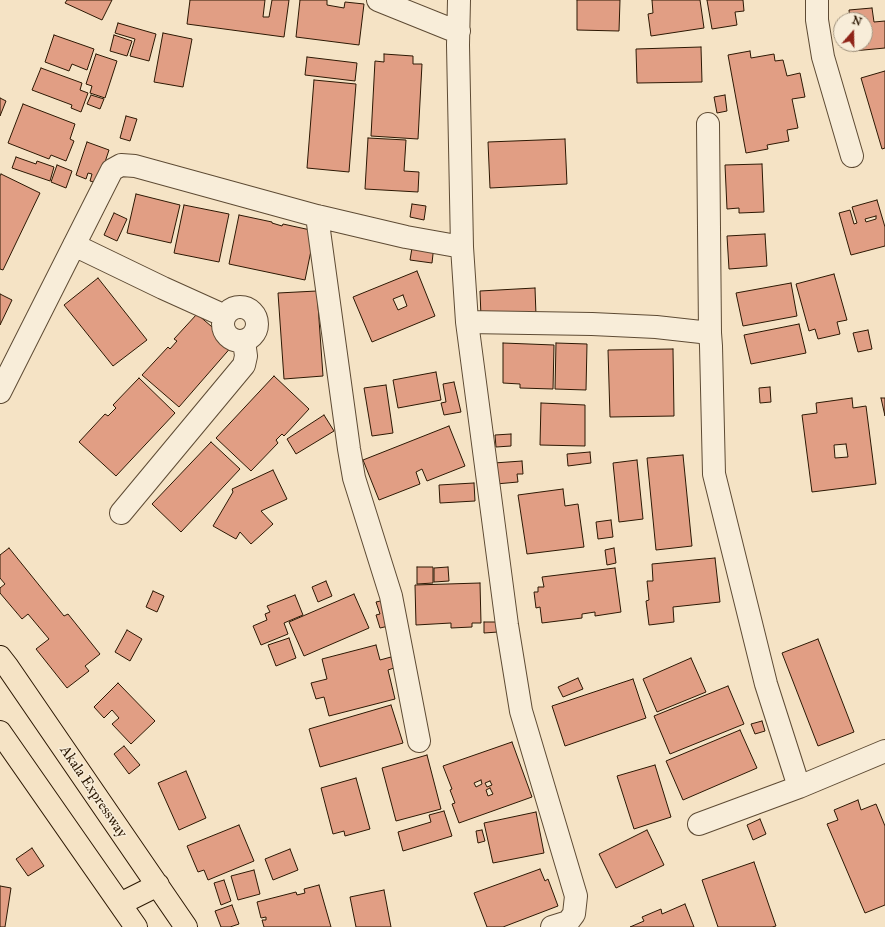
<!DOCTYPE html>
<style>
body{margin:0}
#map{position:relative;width:885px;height:927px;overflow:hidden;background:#f5e3c5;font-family:"IM FELL Great Primer",serif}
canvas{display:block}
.north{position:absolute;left:833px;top:12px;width:40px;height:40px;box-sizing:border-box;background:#f8edd9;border:1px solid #a69883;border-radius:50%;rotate:20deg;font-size:11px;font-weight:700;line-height:16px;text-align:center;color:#2c1803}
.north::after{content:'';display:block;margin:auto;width:14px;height:18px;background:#8f2418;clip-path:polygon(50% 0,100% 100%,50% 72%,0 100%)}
</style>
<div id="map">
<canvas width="885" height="927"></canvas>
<div class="north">N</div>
</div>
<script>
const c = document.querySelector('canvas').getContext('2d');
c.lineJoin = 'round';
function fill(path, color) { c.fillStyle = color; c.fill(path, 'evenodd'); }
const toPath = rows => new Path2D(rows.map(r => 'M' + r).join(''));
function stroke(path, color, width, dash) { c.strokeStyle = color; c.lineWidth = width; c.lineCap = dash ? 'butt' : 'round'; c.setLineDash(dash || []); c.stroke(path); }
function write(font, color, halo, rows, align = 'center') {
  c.font = font + ' "IM FELL Great Primer",serif'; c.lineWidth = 3; c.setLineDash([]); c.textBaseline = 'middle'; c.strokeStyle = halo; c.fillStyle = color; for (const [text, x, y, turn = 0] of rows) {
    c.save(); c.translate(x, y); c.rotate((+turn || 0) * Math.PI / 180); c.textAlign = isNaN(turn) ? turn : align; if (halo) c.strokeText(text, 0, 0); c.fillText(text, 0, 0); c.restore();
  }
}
const building = toPath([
 [67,0,112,0,102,20,65,3,67,0],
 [190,0,265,0,263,17,269,17,272,0,289,0,284,37,187,24,190,0],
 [300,0,327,0,327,5,344,8,345,2,364,4,359,45,296,37,300,0],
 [577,0,620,0,619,31,577,30,577,0],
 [652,0,700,0,704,28,651,36,648,14,653,13,652,0],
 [707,0,743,0,744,11,735,12,737,25,712,29,707,0],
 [872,8,874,22,885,21,885,48,853,51,852,44,865,44,865,20,850,20,849,10,872,8],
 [118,23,156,34,149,61,130,56,135,39,115,33,118,23],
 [163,33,192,39,183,87,154,82,163,33],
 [54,35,94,49,87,70,72,64,69,71,45,62,54,35],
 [114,35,132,41,127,56,110,51,114,35],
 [701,47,702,82,637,83,636,49,701,47],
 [750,51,751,58,774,54,775,61,783,60,787,76,800,73,805,97,792,99,798,128,787,130,789,141,767,145,768,149,746,153,728,55,750,51],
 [96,54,117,61,105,98,90,93,92,86,86,84,96,54],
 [384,54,413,56,413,64,422,64,418,139,371,136,375,61,384,62,384,54],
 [307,57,357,63,355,81,305,75,307,57],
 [41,68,82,83,80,90,88,93,81,112,71,108,72,105,32,90,41,68],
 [885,71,885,148,882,149,861,78,885,71],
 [314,80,356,84,349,172,307,168,314,80],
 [91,95,104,99,100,109,87,104,91,95],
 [725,95,727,111,717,113,714,97,725,95],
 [0,98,6,101,0,116,0,98],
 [23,104,75,124,70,139,74,141,66,161,51,155,49,159,8,143,23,104],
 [126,116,137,119,130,141,120,138,126,116],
 [368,138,406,140,404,171,419,172,418,192,365,189,368,138],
 [565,139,567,184,490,188,488,142,565,139],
 [87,142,109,150,98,183,90,181,92,174,88,173,86,179,76,175,87,142],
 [16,157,36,164,37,161,54,167,50,181,12,168,16,157],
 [762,164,764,212,739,213,739,208,727,209,725,165,762,164],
 [57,165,72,171,66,188,51,182,57,165],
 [1,174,40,193,3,270,0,269,0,176,1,174],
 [136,194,180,205,171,243,127,233,136,194],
 [877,200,885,227,885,246,851,255,839,213,850,210,854,224,857,223,852,207,877,200],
 [876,216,876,219,866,222,865,219,876,216],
 [412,204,426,206,424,220,410,217,412,204],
 [184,205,229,214,219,262,174,253,184,205],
 [114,213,127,219,117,241,104,235,114,213],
 [239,215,272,222,272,223,282,226,283,224,315,231,305,280,229,264,239,215],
 [765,234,767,266,729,269,727,236,765,234],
 [413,242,434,245,432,263,410,260,413,242],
 [417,271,435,316,372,342,353,297,417,271],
 [403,295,407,306,398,310,393,299,403,295],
 [834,274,847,320,837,322,840,334,818,339,815,329,809,331,796,284,834,274],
 [98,278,147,340,113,366,64,305,98,278],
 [791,283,797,316,743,326,736,293,791,283],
 [535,288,536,315,481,317,480,291,535,288],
 [317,291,323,376,284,379,278,293,317,291],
 [0,294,12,300,0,325,0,294],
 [197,314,233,345,179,407,142,375,168,347,170,349,177,341,174,339,197,314],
 [799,324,806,353,751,364,744,335,799,324],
 [868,330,872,349,858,352,853,333,868,330],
 [503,343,554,345,553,389,520,388,520,384,503,383,503,343],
 [556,343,587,344,586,390,555,389,556,343],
 [673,349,674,416,610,417,608,350,673,349],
 [436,372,441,400,398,408,393,380,436,372],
 [274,376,309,409,284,436,282,434,276,440,278,443,251,471,216,438,274,376],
 [139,378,175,413,116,476,79,442,105,414,108,416,116,408,113,405,139,378],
 [454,382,461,412,444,415,441,403,446,402,443,384,454,382],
 [386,385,393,433,372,436,364,388,386,385],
 [770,387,771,402,760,403,759,388,770,387],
 [852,398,853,408,866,406,876,484,812,492,802,415,817,413,816,403,852,398],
 [846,444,848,457,835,458,834,445,846,444],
 [881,398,885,398,885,416,881,398],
 [541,403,585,405,585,446,540,445,541,403],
 [324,415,334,431,296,454,287,439,324,415],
 [449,426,465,466,427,481,422,469,416,472,420,484,379,500,363,460,449,426],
 [511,434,511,446,496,447,495,435,511,434],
 [211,442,240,469,181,532,152,504,211,442],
 [590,452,591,463,568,466,567,454,590,452],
 [683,455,692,546,656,550,647,458,683,455],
 [637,460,643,519,619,522,613,463,637,460],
 [522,461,523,474,517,474,518,482,496,484,494,463,522,461],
 [273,470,287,499,261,511,273,524,251,544,240,532,236,539,213,526,233,492,232,489,273,470],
 [474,483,475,501,440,503,439,485,474,483],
 [563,489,565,506,578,504,584,547,527,554,518,495,563,489],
 [611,520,613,537,598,539,596,522,611,520],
 [9,548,64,616,68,614,100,654,85,666,89,671,67,688,36,649,49,639,28,614,22,619,0,593,0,588,5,584,0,578,0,555,9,548],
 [614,548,616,563,607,565,605,550,614,548],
 [715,558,720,602,673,607,674,622,649,625,646,601,649,600,647,581,653,581,652,564,715,558],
 [417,567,433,567,433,583,417,584,417,567],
 [448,567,449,581,434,582,434,568,448,567],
 [615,568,621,612,595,616,595,612,582,614,582,618,542,623,540,607,536,608,534,592,538,592,538,587,544,587,542,577,615,568],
 [326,581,332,596,318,602,312,587,326,581],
 [480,583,481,623,472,623,472,627,451,628,451,623,416,625,415,585,480,583],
 [153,591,164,596,157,612,146,607,153,591],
 [354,594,369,628,304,656,289,622,354,594],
 [295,595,303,615,284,623,288,634,261,645,253,626,267,620,265,614,270,612,267,606,295,595],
 [385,600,393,625,380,628,376,615,380,614,376,602,385,600],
 [484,622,498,622,498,632,484,633,484,622],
 [127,630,142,639,130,661,115,652,127,630],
 [289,638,296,658,276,666,268,645,289,638],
 [818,639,854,732,818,746,782,653,818,639],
 [376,645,380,660,391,657,394,668,388,670,395,699,329,716,324,697,316,699,311,683,327,679,322,659,376,645],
 [691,658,706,692,657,712,643,679,691,658],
 [578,678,583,689,563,697,558,687,578,678],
 [633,679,646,718,565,746,552,706,633,679],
 [118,683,155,721,131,744,112,724,119,718,112,710,104,718,94,707,118,683],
 [728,686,744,724,670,754,654,716,728,686],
 [391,705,403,743,320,767,309,729,391,705],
 [762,721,765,731,755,734,751,724,762,721],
 [740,730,757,768,683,800,666,761,740,730],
 [512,742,532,797,459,823,452,804,455,803,450,790,452,789,443,766,512,742],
 [481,780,482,784,476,787,474,783,481,780],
 [490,781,492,785,487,787,485,783,490,781],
 [490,788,493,794,488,796,486,790,490,788],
 [124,746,140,765,129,774,114,754,124,746],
 [427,755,441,809,396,821,382,768,427,755],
 [655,765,671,817,634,829,617,776,655,765],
 [186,771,206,818,179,830,158,783,186,771],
 [356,778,370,829,345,836,344,831,333,834,321,788,356,778],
 [858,800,861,810,876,804,885,826,885,905,865,913,827,824,838,820,834,810,858,800],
 [444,811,452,836,403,851,398,832,431,822,429,815,444,811],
 [536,812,544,853,493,863,484,823,536,812],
 [760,819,766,834,753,840,747,825,760,819],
 [239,825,254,861,208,880,204,870,198,872,187,846,239,825],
 [482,830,485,841,478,843,476,831,482,830],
 [647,830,664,865,616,888,599,854,647,830],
 [32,848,44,866,28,876,16,859,32,848],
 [290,849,298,870,273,880,265,859,290,849],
 [754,862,776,926,772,927,718,927,702,880,754,862],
 [540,869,545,881,548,879,558,906,503,927,487,927,474,893,540,869],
 [254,870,260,894,238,900,231,876,254,870],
 [224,880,231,901,221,905,214,883,224,880],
 [319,885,331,927,264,927,262,920,266,920,266,917,261,918,257,902,296,892,297,895,305,893,304,889,319,885],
 [0,886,11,888,5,927,0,927,0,886],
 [384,890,391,927,356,927,350,897,384,890],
 [685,904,694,927,630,927,644,921,642,917,661,909,662,914,685,904],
 [232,905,239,924,230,927,221,927,215,911,232,905]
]);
const minor = toPath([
 [378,0,450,29,459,31],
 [459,0,458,45,462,247,467,322,507,625,521,711,576,896,574,914,568,922,552,927],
 [817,0,817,20,823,57,852,156],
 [708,124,710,333],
 [317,216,349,449,354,478,391,596,419,741],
 [74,245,163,288,225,316],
 '223 324a17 17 0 1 1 34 0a17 17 0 1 1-34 0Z',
 [467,322,592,324,656,327,710,333,711,346,714,474,766,684,799,787],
 [0,392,112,170,121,165,135,166,317,216,406,237,462,247],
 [121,513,244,365,246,356,244,341],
 [699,824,799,787,885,751]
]);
const major = toPath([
 [0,657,7,666,186,927],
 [0,732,136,927],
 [120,904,158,885]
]);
const streetNames = [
 ["Akala Expressway",93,792,56]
];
fill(building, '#e19e84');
stroke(building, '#2c1803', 1);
stroke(minor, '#5e4b34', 24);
stroke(major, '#2c1803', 24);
stroke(minor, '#f8edd9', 22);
stroke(major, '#f5e3c5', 22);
write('15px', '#2c1803', '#f8edd9', streetNames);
</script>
